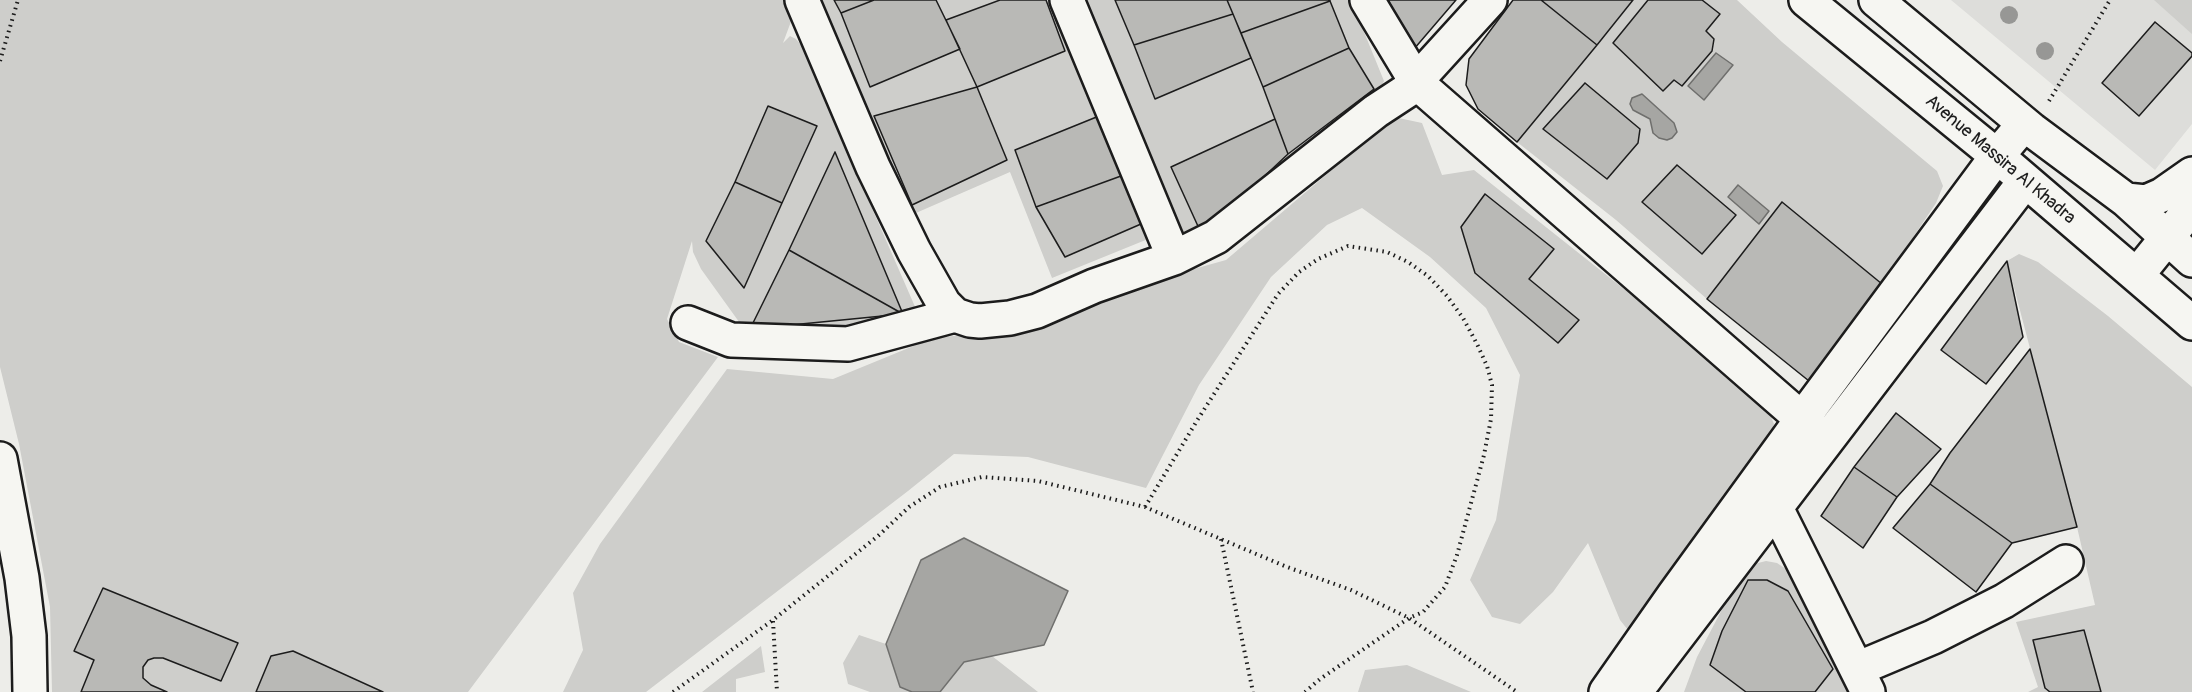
<!DOCTYPE html>
<style>
body{margin:0}
canvas{display:block;background:#edede9}
</style>
<canvas width="2192" height="692"></canvas>
<script>
const c = document.querySelector('canvas').getContext('2d');
c.lineJoin = 'round';
function fill(path, color) { c.fillStyle = color; c.fill(path, 'evenodd'); }
const toPath = rows => new Path2D(rows.map(r => 'M' + r).join(''));
function stroke(path, color, width, dash) { c.strokeStyle = color; c.lineWidth = width; c.lineCap = dash ? 'butt' : 'round'; c.setLineDash(dash || []); c.stroke(path); }
function write(font, color, halo, rows, align = 'center') {
  c.font = font + ' Pangolin,sans-serif'; c.lineWidth = 4.5; c.setLineDash([]); c.textBaseline = 'middle'; c.strokeStyle = halo; c.fillStyle = color; for (const [text, x, y, turn = 0] of rows) {
    c.save(); c.translate(x, y); c.rotate((+turn || 0) * Math.PI / 180); c.textAlign = isNaN(turn) ? turn : align; if (halo) c.strokeText(text, 0, 0); c.fillText(text, 0, 0); c.restore();
  }
}
const built = toPath([
 [1951,0,2192,0,2192,124,2155,170]
]);
const green = toPath([
 [0,0,799,0,783,43,790,36,796,39,801,45,916,309,912,316,844,334,747,333,701,269,693,252,692,241,667,319,679,342,718,357,468,692,52,692,50,607,19,444,0,367],
 [815,0,1057,0,1153,237,1052,278,1010,172,909,216],
 [1081,0,1351,0,1384,81,1380,90,1181,243],
 [1633,0,1737,0,1782,42,1937,171,1943,186,1936,203,1882,284,1782,202,1707,299,1616,220,1517,142],
 [2154,0,2192,0,2192,34],
 [1394,117,1422,123,1442,175,1474,170,1764,400,1774,424,1768,444,1628,630,1620,620,1588,543,1553,592,1520,624,1492,617,1470,580,1496,520,1520,375,1486,308,1430,257,1362,208,1327,225,1271,277,1199,385,1146,488,1028,457,954,454,908,491,646,692,563,692,583,650,573,593,600,544,727,369,833,379,933,338,1025,329,1151,281,1226,260],
 [2019,254,2038,262,2108,316,2192,387,2192,692,2028,692,2038,687,2016,622,2095,605,2077,527,2007,261],
 [1766,561,1777,563,1789,571,1854,692,1684,692,1697,657,1738,579,1750,565],
 [859,635,886,644,900,687,912,692,870,692,848,684,843,663],
 [761,646,765,672,736,679,736,692,702,692],
 [992,656,1038,692,940,692,964,662],
 [1407,665,1471,692,1358,692,1365,670]
]);
const water = toPath([
 [1716,53,1733,65,1704,100,1688,86,1716,53],
 [1642,94,1674,123,1677,132,1672,138,1667,140,1659,138,1653,133,1650,119,1633,110,1630,104,1632,98,1642,94],
 [1738,185,1769,211,1759,224,1728,197,1738,185],
 [964,538,1068,591,1044,645,964,662,940,692,912,692,900,687,886,644,921,560,964,538]
]);
const building = toPath([
 [834,0,874,0,841,13,834,0],
 [874,0,936,0,960,49,870,87,841,13,874,0],
 [1000,0,1046,0,1065,51,977,87,946,20,1000,0],
 [1115,0,1227,0,1233,14,1134,45,1115,0],
 [1227,0,1330,0,1330,1,1241,33,1227,0],
 [1388,0,1456,0,1414,49,1388,0],
 [1513,0,1541,0,1597,45,1517,142,1478,109,1466,85,1469,59,1513,0],
 [1541,0,1633,0,1597,45,1541,0],
 [1648,0,1702,0,1720,14,1706,31,1714,39,1712,51,1682,86,1674,80,1663,91,1613,43,1648,0],
 [1330,1,1349,48,1263,87,1241,33,1330,1],
 [1233,14,1251,58,1155,99,1134,45,1233,14],
 [2155,22,2192,53,2192,56,2139,116,2102,83,2155,22],
 [1349,48,1374,89,1288,154,1263,87,1349,48],
 [1585,83,1640,129,1638,143,1607,179,1543,129,1585,83],
 [977,87,1007,160,912,205,874,116,977,87],
 [768,106,817,126,782,203,735,182,768,106],
 [1099,116,1121,176,1036,207,1015,150,1099,116],
 [1275,119,1288,154,1202,235,1171,167,1275,119],
 [835,152,903,314,789,250,835,152],
 [1677,165,1736,215,1702,254,1642,202,1677,165],
 [1121,176,1141,224,1065,257,1036,207,1121,176],
 [735,182,782,203,744,288,706,241,735,182],
 [1485,194,1554,249,1529,279,1579,320,1558,343,1475,273,1461,227,1485,194],
 [1782,202,1882,284,1809,381,1707,299,1782,202],
 [789,250,903,314,750,329,789,250],
 [2007,261,2023,337,1986,384,1941,350,2007,261],
 [2030,349,2077,527,2012,543,1930,484,1950,453,2030,349],
 [1896,413,1941,449,1897,497,1854,467,1896,413],
 [1854,467,1897,497,1863,548,1821,516,1854,467],
 [1930,484,2012,543,1976,592,1893,528,1930,484],
 [1748,580,1767,580,1788,591,1833,669,1815,692,1746,692,1710,665,1722,631,1748,580],
 [103,588,238,643,221,681,163,658,154,658,148,660,143,667,143,678,151,685,167,692,81,692,94,660,74,651,103,588],
 [2084,630,2101,692,2050,692,2045,688,2033,640,2084,630],
 [293,651,383,692,256,692,271,656,293,651]
]);
const path = toPath([
 [0,61,18,0],
 [2049,101,2110,0],
 [1145,507,1198,419,1278,294,1299,272,1318,259,1348,246,1387,252,1408,262,1428,276,1447,296,1463,318,1477,344,1487,366,1492,385,1491,419,1484,455,1457,555,1445,587,1423,612,1409,618,1320,679,1305,692],
 [1221,539,1253,692],
 [773,621,777,692],
 [673,692,773,620,878,536,909,507,940,487,982,477,1038,481,1145,507,1287,567,1351,590,1409,618,1517,692]
]);
const minor = toPath([
 [802,0,873,167,914,251,944,304,955,315,970,320,980,321,1010,318,1037,311,1094,286,1174,258,1216,237,1376,111,1408,90,1490,0],
 [1067,0,1174,258],
 [1367,0,1417,83,1818,433],
 [1806,0,1997,156,2192,323],
 [1876,0,2032,130,2126,200,2192,260],
 [2126,200,2146,202,2162,195,2192,174],
 [2137,275,2192,207],
 [688,323,731,340,848,344,955,315],
 [0,459,22,578,29,636,30,692],
 [1767,490,1868,692],
 [1857,669,1933,637,2004,601,2066,562],
 [1606,692,1674,595,1802,419,1997,156,2024,124],
 [1635,692,2025,181]
]);
const trees = [
 [2009,15],
 [2045,51]
];
const streetNames = [
 ["Avenue Massira Al Khadra",2000,160,40]
];
fill(built, '#ddddda');
fill(green, '#cececb');
fill(water, '#a6a6a3');
stroke(water, '#6f6f6d', 1.5);
fill(building, '#b9b9b6');
stroke(building, '#1c1c1c', 1.5);
stroke(minor, '#1c1c1c', 38);
stroke(path, '#1c1c1c', 4, [1.5, 4.5]);
stroke(minor, '#f6f6f2', 33);
c.fillStyle = '#979795';
for (const [x, y] of trees) { c.beginPath(); c.arc(x, y, 9, 0, 2 * Math.PI); c.fill(); }
write('18px', '#1c1c1c', '#f6f6f2', streetNames);
</script>
